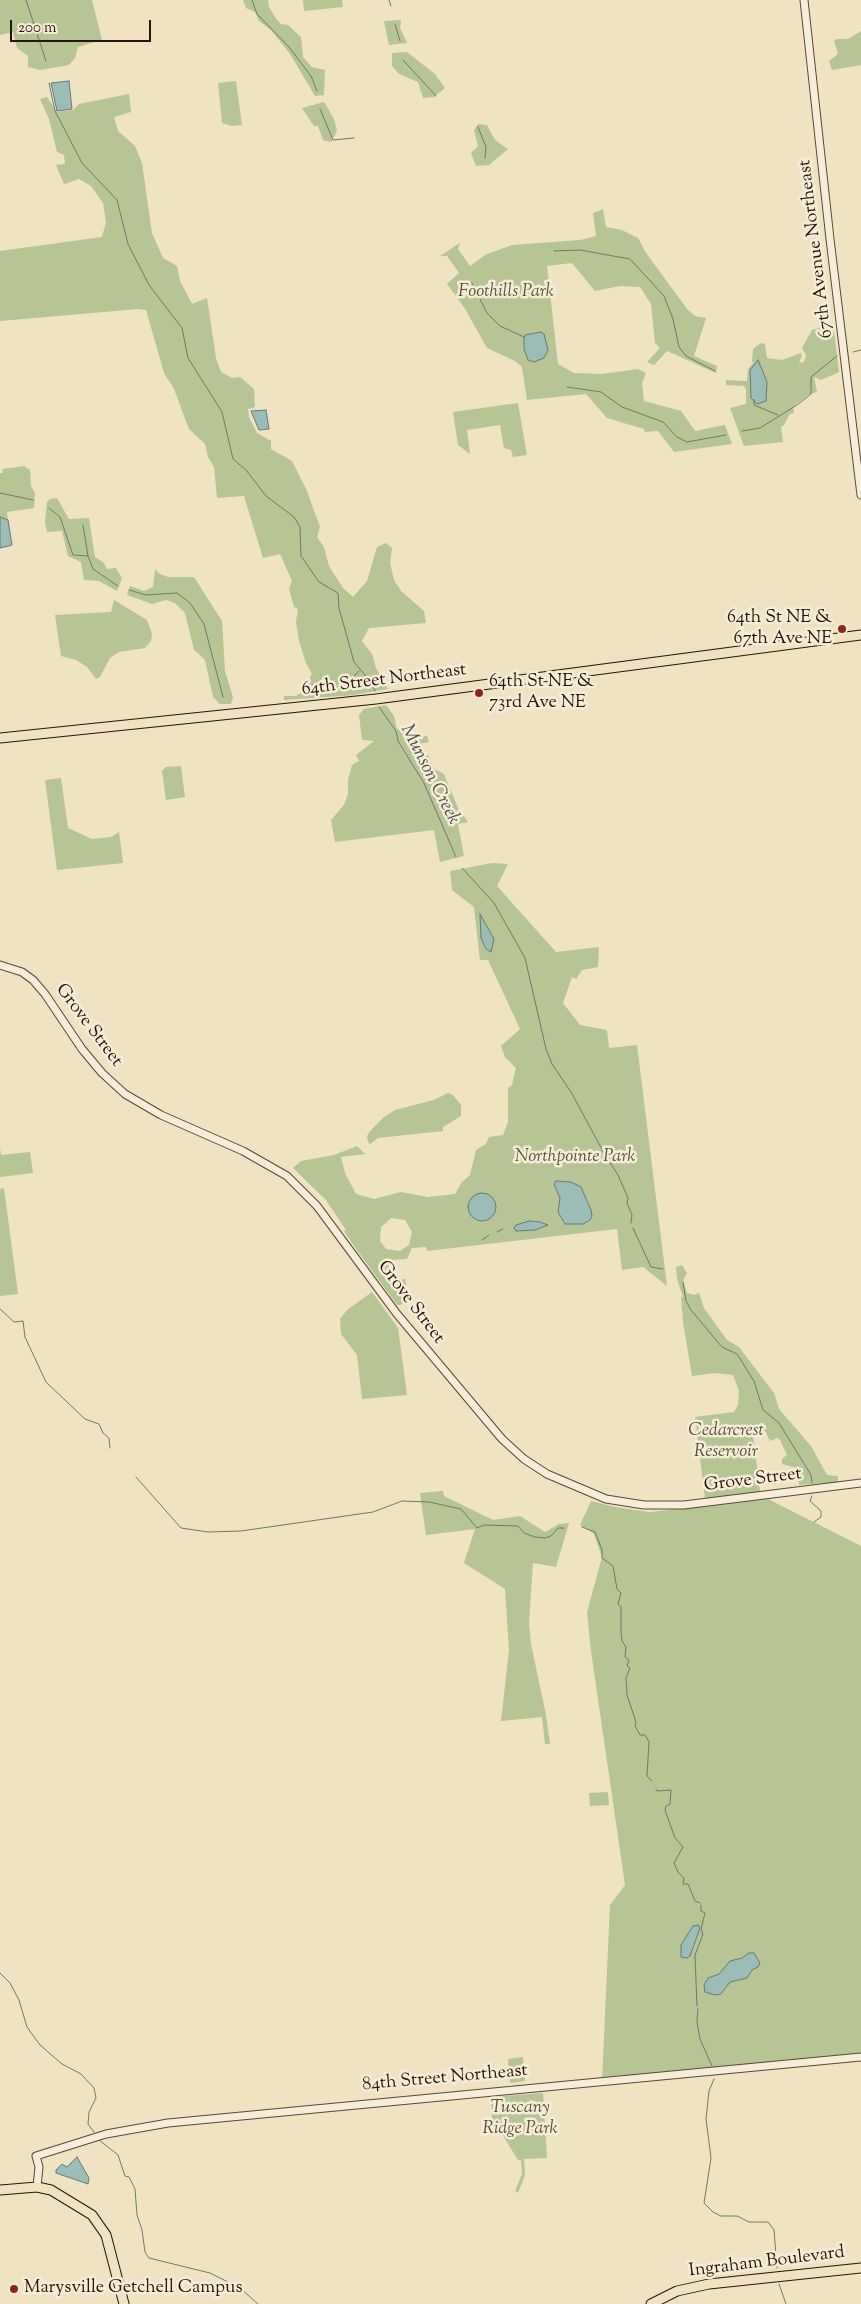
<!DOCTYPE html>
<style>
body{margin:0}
#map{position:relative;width:861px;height:2304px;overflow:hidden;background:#efe3c1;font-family:"Sorts Mill Goudy",serif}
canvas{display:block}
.scale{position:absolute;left:10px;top:20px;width:141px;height:22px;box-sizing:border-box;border:2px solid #271404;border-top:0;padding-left:6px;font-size:15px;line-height:18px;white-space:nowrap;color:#271404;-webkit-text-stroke:4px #f5edd7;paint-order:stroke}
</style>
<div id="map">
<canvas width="861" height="2304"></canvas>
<div class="scale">200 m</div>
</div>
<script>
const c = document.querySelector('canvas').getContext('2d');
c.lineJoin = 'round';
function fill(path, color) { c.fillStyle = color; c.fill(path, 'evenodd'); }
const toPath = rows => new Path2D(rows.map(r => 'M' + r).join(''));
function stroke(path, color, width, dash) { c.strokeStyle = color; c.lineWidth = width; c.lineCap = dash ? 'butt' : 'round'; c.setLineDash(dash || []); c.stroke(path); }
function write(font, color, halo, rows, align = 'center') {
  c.font = font + ' "Sorts Mill Goudy",serif'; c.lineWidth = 5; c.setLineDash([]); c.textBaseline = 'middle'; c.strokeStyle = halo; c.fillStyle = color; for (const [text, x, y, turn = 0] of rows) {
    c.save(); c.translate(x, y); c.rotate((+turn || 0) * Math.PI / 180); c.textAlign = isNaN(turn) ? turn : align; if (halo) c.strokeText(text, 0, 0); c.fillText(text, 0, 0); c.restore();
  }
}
const green = toPath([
 [0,0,92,0,102,40,78,47,75,58,69,65,40,70,28,67,28,56,17,48,13,32,0,35],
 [243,0,268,0,269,7,277,20,281,24,288,25,301,37,303,57,312,67,325,70,324,95,315,96,290,54,271,30,259,21,255,12,246,8],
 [303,0,342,0,343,7,304,11],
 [401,20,400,28,407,43,389,45,384,21],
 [861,31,861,65,832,70,829,61,838,54,834,41,837,39,848,39],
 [407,52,435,74,445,88,434,97,423,98,418,82,399,74,392,66,392,53],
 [236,81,242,125,232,126,222,123,218,83],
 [129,94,131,112,114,117,118,131,135,146,142,163,152,233,163,258,177,266,180,281,192,304,207,298,216,358,221,372,232,378,240,377,254,389,255,407,248,409,249,417,257,433,271,441,271,449,292,461,307,491,320,527,317,537,324,547,329,566,343,588,353,597,367,581,377,547,386,543,392,548,390,563,394,580,401,591,424,611,426,623,369,628,362,641,372,654,376,668,388,689,353,695,284,700,284,696,296,696,301,693,312,674,306,663,299,641,296,622,298,609,294,607,289,589,292,581,280,554,263,558,244,496,217,498,214,467,208,457,205,444,189,429,174,389,164,373,146,310,138,309,0,321,0,251,102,237,106,222,103,203,91,186,79,179,64,184,56,165,65,164,64,155,57,152,49,119,40,99,47,97,57,112,73,110,79,104],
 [324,102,334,119,337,131,331,142,323,140,318,126,314,126,302,108],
 [478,124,487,125,495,140,508,149,489,165,476,166,471,153,478,146,474,130],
 [603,209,606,227,622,230,638,238,646,253,688,310,695,316,706,318,694,356,717,366,716,373,667,351,654,365,647,362,660,348,655,343,651,304,640,287,620,286,595,291,572,263,547,266,558,364,574,373,602,374,638,369,646,373,642,383,644,401,681,411,695,431,725,425,732,444,674,452,658,431,645,432,644,429,607,418,586,394,527,400,522,367,515,361,487,348,464,307,447,284,459,273,447,256,440,256,460,243,458,249,470,266,485,255,512,245,580,240,596,236,593,213],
 [833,324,839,372,821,380,814,377,817,392,808,395,793,407,794,413,790,414,784,425,781,427,783,442,744,446,730,408,746,404,746,389,744,386,726,385,726,380,747,381,748,369,754,362,752,362,753,349,761,343,765,344,767,358,782,360,801,353,802,356,799,363,804,362,806,355,802,348,812,330],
 [518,403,527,455,513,457,511,450,504,448,500,425,467,430,470,454,458,445,453,412],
 [24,466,30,470,31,486,35,493,34,508,7,512,8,520,0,517,0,473,3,473,2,469],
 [57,498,69,519,89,518,95,557,104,563,107,569,116,568,122,578,117,591,99,581,84,580,81,562,68,556,62,531,47,532,45,522,47,502,50,499],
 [155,569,160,574,168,577,194,577,222,621,225,671,233,697,231,704,220,704,213,697,205,660,194,650,185,613,175,603,166,600,152,604,127,595,130,586,144,591,153,587],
 [114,600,147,620,152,634,151,641,145,648,119,652,110,658,100,677,96,679,87,667,76,660,61,656,55,615,111,612],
 [386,705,394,716,397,729,415,737,427,736,429,742,409,746,414,755,428,755,433,768,444,774,458,808,468,822,458,824,464,856,440,862,434,830,335,842,331,820,344,805,348,794,348,780,352,765,359,761,356,755,374,741,362,740,359,715,364,709],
 [181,766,185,797,166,800,162,771,166,767],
 [61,778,68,828,92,839,111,837,119,832,123,863,57,870,45,780],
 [492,863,508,864,497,886,556,952,599,947,598,967,582,970,576,979,572,977,563,1003,580,1025,607,1030,609,1048,637,1045,667,1286,643,1267,622,1270,617,1229,427,1251,426,1247,412,1248,407,1259,393,1260,393,1265,388,1264,392,1275,397,1276,392,1278,392,1281,405,1279,409,1299,400,1305,397,1305,354,1246,344,1231,346,1230,326,1200,293,1168,301,1161,334,1155,357,1146,365,1154,341,1157,345,1173,356,1194,374,1199,401,1192,428,1197,455,1194,462,1182,470,1175,476,1150,486,1144,489,1137,503,1135,508,1122,508,1088,512,1085,516,1068,505,1057,501,1046,520,1029,488,960,480,960,474,907,452,890,450,871],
 [391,1218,405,1220,412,1232,409,1245,400,1251,386,1249,380,1241,381,1227],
 [448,1093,453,1095,461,1105,461,1116,443,1127,443,1131,378,1138,370,1144,368,1141,367,1136,370,1131,384,1117,395,1110,434,1100],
 [0,1148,1,1155,30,1152,33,1173,0,1177],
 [4,1188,18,1294,0,1296,0,1189],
 [682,1265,687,1273,683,1280,687,1293,694,1295,699,1293,704,1308,727,1340,739,1347,774,1393,779,1409,811,1446,827,1475,838,1476,838,1482,799,1485,797,1468,782,1464,782,1459,787,1455,780,1440,778,1438,770,1441,766,1433,752,1425,760,1492,705,1499,695,1417,734,1412,738,1405,739,1391,733,1375,715,1373,692,1376,683,1322,681,1297,683,1297,677,1279,676,1267],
 [372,1292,398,1328,407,1395,362,1399,357,1355,341,1334,340,1319,347,1310],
 [443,1491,444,1496,493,1520,520,1516,545,1532,559,1524,569,1523,556,1567,533,1563,529,1622,531,1644,546,1715,550,1744,545,1744,542,1717,501,1721,509,1650,505,1589,464,1563,475,1529,426,1535,420,1493],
 [768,1499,861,1546,861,2054,602,2081,610,1905,625,1885,591,1651,587,1612,602,1557,594,1534,580,1525,591,1501,615,1507,650,1512],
 [608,1792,609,1805,590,1806,589,1793],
 [523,2057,525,2081,510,2083,508,2059],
 [543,2093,547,2158,524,2159,525,2175,518,2193,515,2191,522,2174,521,2160,518,2160,492,2118,491,2097]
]);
const water = toPath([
 [69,81,72,109,57,111,51,83,69,81],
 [541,332,544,334,548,350,544,358,534,362,528,360,524,349,524,339,525,335,541,332],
 [758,360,767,382,766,401,757,404,751,398,750,370,758,360],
 [266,410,269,429,259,430,251,411,266,410],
 [0,517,8,520,12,545,0,548,0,517],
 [480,914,494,939,491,952,486,949,481,938,480,914],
 [556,1181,571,1182,581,1187,591,1210,592,1216,590,1220,583,1224,565,1224,558,1212,560,1198,554,1184,556,1181],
 '468 1207a14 14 0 1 1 28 0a14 14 0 1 1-28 0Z',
 [529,1221,540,1222,548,1225,535,1230,516,1231,514,1228,516,1225,529,1221],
 [698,1925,700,1928,690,1956,687,1958,681,1957,681,1945,693,1926,698,1925],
 [749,1953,754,1953,760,1963,758,1967,752,1970,747,1978,730,1982,721,1994,715,1995,705,1992,704,1985,708,1978,719,1974,730,1961,742,1958,749,1953],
 [77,2157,89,2178,88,2184,56,2173,56,2170,62,2164,67,2167,77,2157]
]);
const stream = toPath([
 [26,0,46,61],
 [252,0,257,14,289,47,311,76,317,91],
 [389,0,391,6],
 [395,24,400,41],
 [403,60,436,96],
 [49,83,55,111,82,163,117,200,128,244,149,285,182,328,188,358,222,412,233,459,246,470,266,496,294,517,300,527,301,556,319,582,338,593,339,608,354,662,371,682,375,691],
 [320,109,333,140,354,138],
 [478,127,486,147,485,158],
 [554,251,580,250,630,259,664,296,673,319,679,347,686,356,715,371],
 [472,283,487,313,500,326,524,337],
 [853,352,861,350],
 [567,387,601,392,622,407,663,422,677,437,687,442,726,435],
 [754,400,754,405,778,415],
 [742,431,760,428,797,405,811,394,811,377,837,356],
 [0,493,33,500],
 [49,508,60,517,73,555,88,556,93,569,118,586],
 [83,525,88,556],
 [129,590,146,595,177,593,190,603,204,624,223,697],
 [350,680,359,671],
 [379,707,396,731,398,741,424,783,456,857],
 [462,868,494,903,525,958,546,1049,552,1064,571,1092,605,1155,618,1175,628,1198,627,1203,632,1215,631,1223],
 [633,1228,651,1267,663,1269],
 [497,1232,503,1229],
 [482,1240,489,1235],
 [683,1282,686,1301,691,1310,722,1347,737,1354,754,1381,763,1410,779,1423,811,1475,812,1483],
 [0,1309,14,1322,23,1321,25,1337,46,1382,85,1419,99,1424,103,1433,109,1438,110,1448],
 [136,1477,181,1528,208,1532,241,1531,373,1512,402,1501,429,1502,461,1509,477,1528,484,1525,518,1526,524,1533,535,1537,545,1538,551,1536,558,1528,564,1528],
 [812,1496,810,1501,821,1511,821,1517,814,1522],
 [582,1527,595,1532,602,1550,602,1558,613,1566,617,1589,621,1593,618,1604,621,1607,621,1633,622,1641,626,1647,625,1657,629,1660,627,1666,630,1668,626,1678,627,1695,636,1722,635,1726,640,1735,645,1735,649,1742,647,1776,652,1781],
 [656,1789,657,1791,671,1790,670,1804,666,1806,665,1810,675,1838,683,1847,674,1863,678,1872,684,1878,683,1884,688,1884,695,1901,700,1903],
 [0,1973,10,1983,19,2000,27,2027,40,2045,62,2064,81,2074,94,2088,96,2098,89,2112,88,2124,94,2132],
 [697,2006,695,1955,703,1934,701,1929,705,1913,701,1911,701,1905],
 [698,2009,697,2022,700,2039,712,2066],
 [714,2079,709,2091,706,2119,711,2158,704,2203,713,2212,721,2216,737,2216,749,2222,768,2222,774,2230,777,2268],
 [99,2140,118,2155,125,2176,129,2177,135,2189,137,2215,142,2230,145,2252,149,2258,210,2273,240,2288,258,2304],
 [779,2284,786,2304]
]);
const minor = toPath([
 [804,0,830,239,861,495],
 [0,965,22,972,33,980,45,994,82,1049,102,1073,125,1094,161,1115,243,1151,287,1176,317,1206,397,1314,502,1439,524,1459,547,1474,606,1499,644,1505,684,1505,861,1483],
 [37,2187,39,2167,36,2156,106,2134,168,2123,861,2057]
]);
const major = toPath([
 [0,738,376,699,861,635],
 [0,2190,37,2187,51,2190,92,2215,106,2235,124,2304],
 [651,2304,677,2291,709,2284,861,2268]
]);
const markers = [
 [842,629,5,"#8f2418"],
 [479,693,5,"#8f2418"],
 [14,2289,5,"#8f2418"]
];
const streetNames = [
 ["67th Avenue Northeast",817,249,-97],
 ["64th Street Northeast",384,681,-7],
 ["Grove Street",88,1026,53],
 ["Grove Street",410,1303,53],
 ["Grove Street",753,1481,-7],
 ["84th Street Northeast",445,2079,-5],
 ["Ingraham Boulevard",767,2263,-7]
];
const parkNames = [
 ["Foothills Park",506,293],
 ["Northpointe Park",575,1158],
 ["Cedarcrest",726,1432],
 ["Reservoir",726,1453],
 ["Tuscany",520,2109],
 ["Ridge Park",520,2130]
];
const poiNames = [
 ["64th St NE &",832,619,"right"],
 ["67th Ave NE",832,640,"right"],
 ["64th St NE &",489,683],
 ["73rd Ave NE",489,704],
 ["Marysville Getchell Campus",24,2289]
];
const waterNames = [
 ["Munson Creek",429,775,63]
];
fill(green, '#b7c494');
fill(water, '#9abdb8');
stroke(water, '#6c7970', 1);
stroke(stream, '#6c7970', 1);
stroke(minor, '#594833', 9);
stroke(major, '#271404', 11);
stroke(minor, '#f5edd7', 7);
stroke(major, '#efe3c1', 9);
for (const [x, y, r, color] of markers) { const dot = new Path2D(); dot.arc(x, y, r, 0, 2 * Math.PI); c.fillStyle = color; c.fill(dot); stroke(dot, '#f5edd7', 2); }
write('18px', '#271404', '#f5edd7', streetNames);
write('italic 18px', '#595236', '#f5edd7', parkNames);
write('18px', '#271404', '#f5edd7', poiNames, 'left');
write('italic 19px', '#4f4f43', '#f5edd7', waterNames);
</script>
